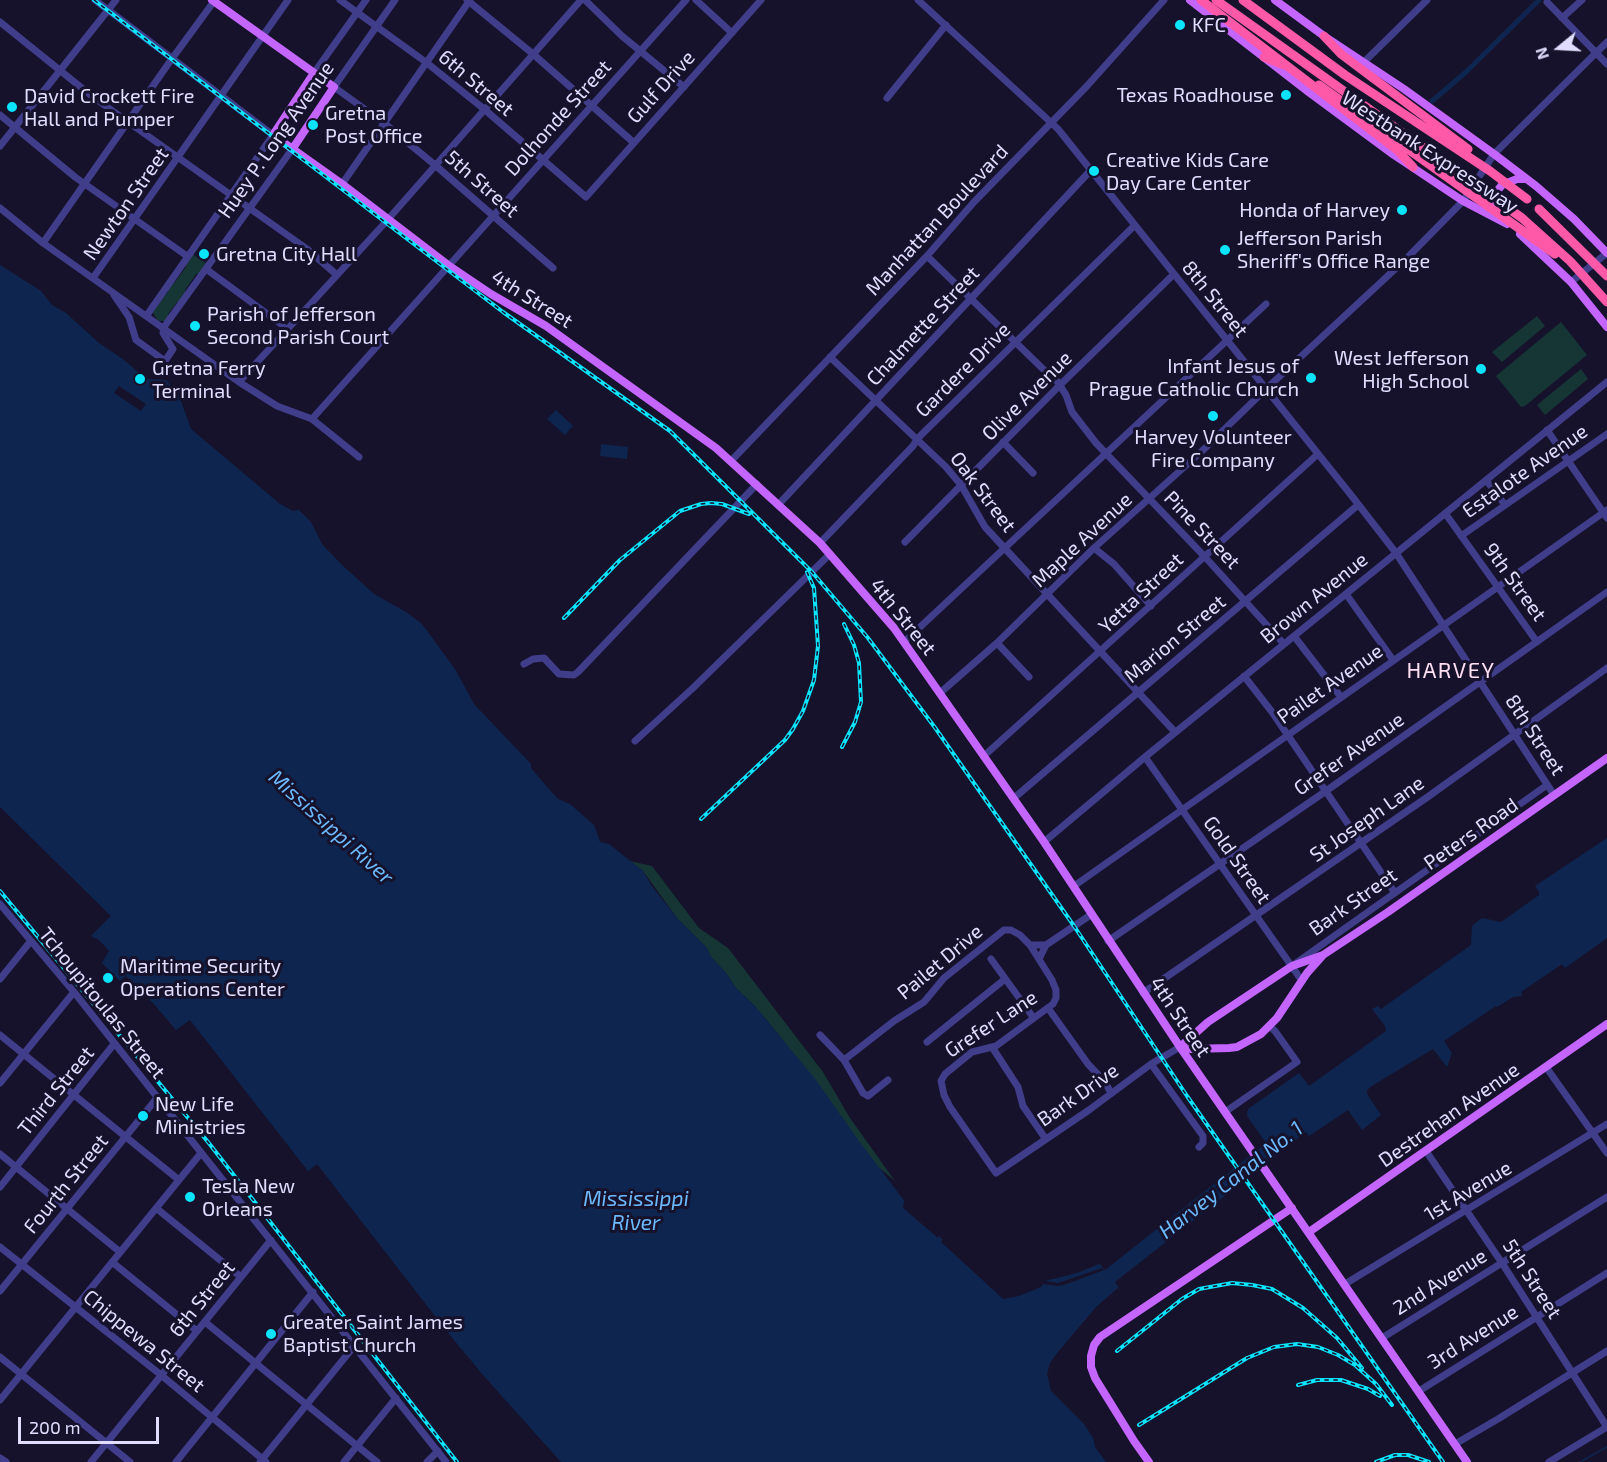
<!DOCTYPE html>
<style>
body{margin:0}
#map{position:relative;width:1607px;height:1462px;overflow:hidden;background:#16122c;font-family:"Exo 2",sans-serif}
canvas{display:block}
.north{position:absolute;left:1529px;top:18px;width:60px;height:60px;-webkit-text-stroke:4px #16122c;paint-order:stroke;rotate:252deg;font-size:16px;font-weight:700;line-height:24px;text-align:center;color:#e0ddff}
.north::after{content:'';display:block;margin:auto;width:21px;height:27px;background:#e0ddff;clip-path:polygon(50% 0,100% 100%,50% 72%,0 100%)}
.scale{position:absolute;left:18px;top:1417px;width:141px;height:27px;box-sizing:border-box;border:3px solid #e0ddff;border-top:0;padding-left:8px;font-size:18px;line-height:21px;white-space:nowrap;color:#e0ddff;-webkit-text-stroke:4px #16122c;paint-order:stroke}
</style>
<div id="map">
<canvas width="1607" height="1462"></canvas>
<div class="north">N</div>
<div class="scale">200 m</div>
</div>
<script>
const c = document.querySelector('canvas').getContext('2d');
c.lineJoin = 'round';
function fill(path, color) { c.fillStyle = color; c.fill(path, 'evenodd'); }
const toPath = rows => new Path2D(rows.map(r => 'M' + r).join(''));
function stroke(path, color, width, dash) { c.strokeStyle = color; c.lineWidth = width; c.lineCap = dash ? 'butt' : 'round'; c.setLineDash(dash || []); c.stroke(path); }
function write(font, color, halo, rows, align = 'center') {
  c.font = font + ' "Exo 2",sans-serif'; c.lineWidth = 6; c.setLineDash([]); c.textBaseline = 'middle'; c.strokeStyle = halo; c.fillStyle = color; for (const [text, x, y, turn = 0] of rows) {
    c.save(); c.translate(x, y); c.rotate((+turn || 0) * Math.PI / 180); c.textAlign = isNaN(turn) ? turn : align; if (halo) c.strokeText(text, 0, 0); c.fillText(text, 0, 0); c.restore();
  }
}
const green = toPath([
 [191,253,207,264,198,277,197,273,185,290,186,294,178,305,177,302,168,314,169,318,167,321,158,321,152,311,168,292,167,287,175,282,186,267,185,262],
 [1537,316,1545,326,1502,362,1492,352],
 [1561,322,1587,355,1525,406,1521,407,1496,376],
 [1581,369,1588,379,1545,415,1537,405],
 [630,861,652,866,699,928,728,948,823,1072,850,1118,895,1181,877,1166,779,1035,755,1006,736,988,726,973,711,957,707,948,677,918,643,871]
]);
const water = toPath([
 [0,265,41,291,52,305,66,313,99,343,124,360,146,379,166,380,178,393,191,429,280,504,293,511,299,510,311,522,322,544,340,563,374,594,406,612,422,624,455,669,474,704,531,764,531,768,547,787,558,799,570,804,594,825,600,842,609,844,643,871,651,885,677,918,707,948,711,957,726,973,736,988,755,1006,816,1080,859,1141,912,1211,1005,1297,1042,1284,1045,1278,1055,1277,1098,1262,1105,1270,1266,1143,1247,1116,1248,1109,1299,1073,1309,1086,1386,1031,1385,1026,1372,1009,1378,1006,1381,1009,1471,945,1472,926,1482,918,1501,922,1539,895,1539,892,1535,886,1607,838,1607,938,1565,968,1562,964,1521,992,1522,996,1513,997,1497,1007,1496,1006,1444,1041,1452,1053,1447,1067,1433,1049,1370,1087,1367,1091,1367,1094,1381,1115,1362,1130,1348,1110,1309,1136,1306,1132,1115,1282,1120,1290,1099,1308,1052,1369,1056,1391,1081,1418,1109,1462,561,1462,483,1375,449,1334,317,1164,308,1171,190,1020,176,1030,153,1003,126,976,120,981,102,963,109,951,99,940,91,936,111,916,0,807],
 [556,410,573,426,565,435,547,419],
 [601,444,628,447,627,459,600,456]
]);
const pier = toPath([
 [119,386,146,404,141,411,114,393],
 [904,1200,940,1233,938,1238,903,1208],
 [944,1237,973,1263,995,1288,1006,1294,1040,1282,1042,1278,1098,1262,1099,1264,1077,1273,1045,1281,1058,1283,1102,1268,1104,1270,1064,1285,1057,1286,1043,1284,1041,1287,1019,1296,1003,1299,941,1242],
 [1118,1288,1122,1292,1101,1310,1075,1339,1055,1370,1059,1390,1069,1402,1084,1416,1112,1462,1106,1462,1095,1447,1093,1438,1084,1424,1051,1391,1047,1374,1050,1363,1057,1353,1097,1306]
]);
const stream = toPath([
 [1580,1462,1607,1447]
]);
const canal = toPath([
 [1432,101,1466,72,1539,0]
]);
const minor = toPath([
 [95,0,273,135,147,315],
 [340,0,427,63,484,109,586,197,761,0],
 [395,0,334,87,384,123,435,165,553,268],
 [467,0,533,54,633,142],
 [585,0,622,36,684,87],
 [696,0,732,33],
 [918,0,1058,129,1351,495,1396,553,1554,795],
 [1547,2,1607,64],
 [1562,18,1582,0],
 [0,22,93,97,307,249,337,275],
 [1364,62,1427,0],
 [314,73,366,0],
 [887,98,946,25],
 [0,115,75,177,187,256],
 [0,146,116,0],
 [342,184,470,0],
 [0,208,43,243,239,382,277,406,312,419,359,457],
 [43,243,171,60,215,0],
 [927,256,1043,369,1055,378,1066,395,1072,412,1096,443,1205,557,1284,644],
 [206,269,281,324,286,330],
 [93,278,288,0],
 [1571,282,1607,253],
 [114,295,129,317,136,340,165,361,173,349,163,333,164,327],
 [164,327,293,148],
 [830,357,946,467,961,485,985,527,1175,732],
 [239,382,383,225,581,0],
 [312,419,686,0],
 [1547,430,1607,518],
 [1003,442,1033,473],
 [731,461,927,256,974,202,1087,86,1164,0],
 [1486,480,1505,505],
 [778,505,1091,170],
 [1445,513,1537,642],
 [1461,536,1607,434],
 [905,542,1060,385,1174,274],
 [820,543,913,446,917,439,1135,225],
 [1094,548,1114,564,1151,606],
 [1346,594,1393,660],
 [1294,636,1341,697],
 [904,642,1266,304],
 [997,643,1029,677],
 [524,664,533,659,544,658,559,674,574,675,578,672,757,484],
 [1244,676,1272,712,1395,893],
 [940,693,997,643,1094,548,1202,451,1266,389,1407,258,1463,201,1494,154,1607,42],
 [635,741,693,688,830,554],
 [985,755,1318,454],
 [1145,757,1302,981],
 [1014,798,1358,505],
 [1044,842,1145,757,1607,382],
 [1074,886,1607,510],
 [0,904,74,992,446,1462],
 [1108,941,1326,791,1607,592],
 [1030,945,1046,945,1039,959],
 [1046,945,1092,914],
 [991,959,1033,1017],
 [1296,963,1547,785],
 [0,979,30,942],
 [1143,993,1429,796,1607,668],
 [1048,1008,1088,1064,1105,1082,1111,1093],
 [0,1035,179,1180],
 [820,1035,844,1060,863,1093,868,1096,888,1080],
 [927,1042,1005,979],
 [992,1047,1018,1087,1023,1106,1045,1138],
 [844,1060,894,1021,924,1002,944,978,1004,930,1011,930,1020,935,1030,945,1052,980,1056,990,1056,998,1053,1004,996,1046,972,1052,945,1074,941,1081,944,1095,950,1107,996,1173,1089,1110,1151,1064,1180,1047],
 [1151,1064,1203,1136,1203,1143,1199,1147],
 [1546,1067,1607,1153],
 [0,1083,74,992],
 [1225,1112,1297,1062,1275,1031,1270,1027],
 [1426,1151,1502,1263,1607,1427,1549,1462],
 [0,1154,120,1252],
 [0,1187,114,1044],
 [156,1208,241,1277],
 [0,1247,161,1375,266,1462],
 [112,1262,197,1331],
 [1345,1284,1607,1124],
 [0,1291,157,1098],
 [205,1322,377,1462],
 [1382,1338,1607,1197],
 [0,1357,130,1462],
 [1419,1391,1607,1273],
 [0,1400,201,1153],
 [1455,1444,1498,1419,1607,1351],
 [0,1458,6,1462],
 [91,1462,271,1240],
 [176,1462,313,1292],
 [260,1462,355,1345],
 [344,1462,396,1398],
 [427,1462,438,1451]
]);
const major = toPath([
 [212,0,334,87,293,148],
 [1190,0,1310,93,1394,155,1463,201,1507,224],
 [1275,0,1324,36,1404,89,1494,154,1536,186,1574,219,1607,253],
 [314,73,273,135,342,184,448,265,491,294,546,326,716,448,820,543,894,628,1044,842,1180,1047,1467,1462],
 [1497,214,1493,200,1498,190,1502,185,1517,179,1525,179],
 [1520,234,1571,282,1607,327],
 [1323,955,1307,973,1277,1018,1261,1034,1237,1047,1229,1048,1191,1049,1180,1047,1208,1022,1292,966,1323,955,1388,912,1607,758],
 [1309,1232,1607,1024],
 [1149,1462,1134,1441,1095,1378,1091,1367,1091,1356,1094,1345,1100,1337,1292,1208]
]);
const highway = toPath([
 [1324,36,1341,54,1373,78],
 [1264,57,1284,65],
 [1319,85,1377,127]
]);
const rail = toPath([
 [94,0,503,312,670,431,812,572,868,638,936,729,1074,926,1187,1096,1443,1462],
 [564,618,620,560,680,511,701,504,711,503,722,504,749,514],
 [842,747,855,722,861,702,859,663,854,645,844,624],
 [701,819,785,740,793,729,803,711,814,680,818,646,814,588,807,572],
 [0,891,208,1142,457,1462],
 [1117,1351,1182,1299,1199,1289,1232,1283,1252,1285,1272,1289,1303,1308,1337,1338,1362,1368],
 [1298,1385,1317,1380,1341,1380,1368,1389,1380,1396],
 [1139,1425,1247,1358,1274,1347,1297,1344,1318,1347,1338,1355,1355,1365,1376,1384,1392,1405],
 [1376,1462,1395,1455,1408,1455,1429,1462]
]);
const highwayBridge = toPath([
 [1201,0,1397,150,1413,167],
 [1216,0,1522,218,1570,261,1607,302],
 [1243,0,1345,75,1490,171,1527,199],
 [1373,78,1468,149],
 [1377,127,1555,254],
 [1539,209,1607,276]
]);
const markers = [
 [1180,25,6,"#0ae5fd"],
 [1286,95,6,"#0ae5fd"],
 [12,107,6,"#0ae5fd"],
 [313,125,6,"#0ae5fd"],
 [1094,171,6,"#0ae5fd"],
 [1402,210,6,"#0ae5fd"],
 [1225,250,6,"#0ae5fd"],
 [204,254,6,"#0ae5fd"],
 [195,326,6,"#0ae5fd"],
 [1481,369,6,"#0ae5fd"],
 [1311,378,6,"#0ae5fd"],
 [140,379,6,"#0ae5fd"],
 [1213,416,6,"#0ae5fd"],
 [108,978,6,"#0ae5fd"],
 [143,1116,6,"#0ae5fd"],
 [190,1197,6,"#0ae5fd"],
 [271,1334,6,"#0ae5fd"]
];
const poiNames = [
 ["KFC",1192,25],
 ["Texas Roadhouse",1274,95,"right"],
 ["David Crockett Fire",24,96],
 ["Hall and Pumper",24,119],
 ["Gretna",325,113],
 ["Post Office",325,136],
 ["Creative Kids Care",1106,160],
 ["Day Care Center",1106,183],
 ["Honda of Harvey",1390,210,"right"],
 ["Jefferson Parish",1237,238],
 ["Sheriff's Office Range",1237,261],
 ["Gretna City Hall",216,254],
 ["Parish of Jefferson",207,314],
 ["Second Parish Court",207,337],
 ["West Jefferson",1469,358,"right"],
 ["High School",1469,381,"right"],
 ["Infant Jesus of",1299,366,"right"],
 ["Prague Catholic Church",1299,389,"right"],
 ["Gretna Ferry",152,368],
 ["Terminal",152,391],
 ["Harvey Volunteer",1213,437,"center"],
 ["Fire Company",1213,460,"center"],
 ["Maritime Security",120,966],
 ["Operations Center",120,989],
 ["New Life",155,1104],
 ["Ministries",155,1127],
 ["Tesla New",202,1186],
 ["Orleans",202,1209],
 ["Greater Saint James",283,1322],
 ["Baptist Church",283,1345]
];
const streetNames = [
 ["6th Street",476,83,40],
 ["Gulf Drive",661,87,-48],
 ["Dolhonde Street",558,118,-48],
 ["Huey P. Long Avenue",276,140,-55],
 ["Westbank Expressway",1430,152,33],
 ["5th Street",482,184,41],
 ["Newton Street",126,204,-55],
 ["Manhattan Boulevard",937,220,-47],
 ["4th Street",532,299,32],
 ["8th Street",1215,299,51],
 ["Chalmette Street",923,326,-47],
 ["Gardere Drive",963,370,-45],
 ["Olive Avenue",1027,396,-45],
 ["Estalote Avenue",1525,471,-35],
 ["Oak Street",983,492,53],
 ["Pine Street",1202,530,46],
 ["Maple Avenue",1082,540,-43],
 ["9th Street",1515,582,54],
 ["Yetta Street",1141,593,-43],
 ["Brown Avenue",1314,598,-39],
 ["4th Street",903,617,51],
 ["Marion Street",1175,639,-40],
 ["Pailet Avenue",1330,684,-35],
 ["8th Street",1535,735,57],
 ["Grefer Avenue",1349,754,-35],
 ["St Joseph Lane",1367,819,-35],
 ["Peters Road",1471,834,-35],
 ["Gold Street",1237,860,55],
 ["Bark Street",1353,902,-35],
 ["Pailet Drive",940,962,-40],
 ["Tchoupitoulas Street",102,1003,51],
 ["4th Street",1180,1017,56],
 ["Grefer Lane",991,1024,-33],
 ["Third Street",56,1091,-51],
 ["Bark Drive",1078,1095,-35],
 ["Destrehan Avenue",1449,1115,-35],
 ["Fourth Street",66,1184,-51],
 ["1st Avenue",1468,1191,-31],
 ["5th Street",1532,1279,57],
 ["2nd Avenue",1440,1282,-32],
 ["6th Street",202,1299,-51],
 ["3rd Avenue",1473,1337,-32],
 ["Chippewa Street",144,1341,39]
];
const waterNames = [
 ["Mississippi River",331,827,42],
 ["Harvey Canal No. 1",1231,1180,-38],
 ["Mississippi",636,1199],
 ["River",636,1223]
];
const quarterNames = [
 ["HARVEY",1451,671]
];
fill(green, '#153635');
fill(water, '#0e264f');
fill(pier, '#16122c');
stroke(stream, '#0e264f', 1.5);
stroke(canal, '#0e264f', 5);
stroke(minor, '#403d8a', 7);
stroke(major, '#c465fe', 8);
stroke(highway, '#fe59a8', 9);
stroke(rail, '#0ae5fd', 4);
stroke(rail, '#16122c', 1.5, [4.5]);
stroke(highwayBridge, '#fe59a8', 9);
for (const [x, y, r, color] of markers) { const dot = new Path2D(); dot.arc(x, y, r, 0, 2 * Math.PI); c.fillStyle = color; c.fill(dot); stroke(dot, '#16122c', 2); }
write('20px', '#e0ddff', '#16122c', poiNames, 'left');
write('20px', '#e0ddff', '#16122c', streetNames);
write('italic 21px', '#6cbafe', '#16122c', waterNames);
c.letterSpacing = '1.5px';
write('22px', '#ffdff3', '#16122c', quarterNames);
c.letterSpacing = '0px';
</script>
